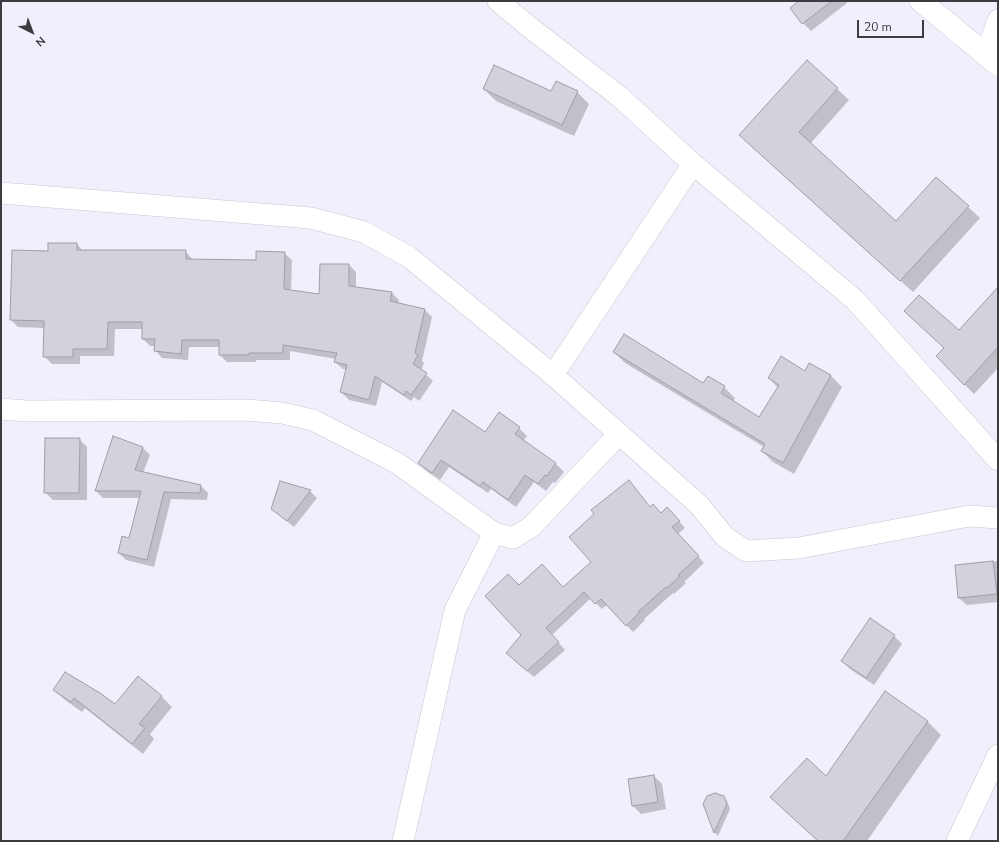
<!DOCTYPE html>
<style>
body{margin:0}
#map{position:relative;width:999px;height:842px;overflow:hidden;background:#f0f0fc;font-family:"Nunito Sans",sans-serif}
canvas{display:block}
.frame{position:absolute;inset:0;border:2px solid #3b3b40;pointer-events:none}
.north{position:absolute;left:12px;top:12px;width:40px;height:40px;-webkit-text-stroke:3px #f0f0fc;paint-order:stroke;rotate:138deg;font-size:11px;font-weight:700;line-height:16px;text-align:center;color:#3b3b40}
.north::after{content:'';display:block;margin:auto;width:14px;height:18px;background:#3b3b40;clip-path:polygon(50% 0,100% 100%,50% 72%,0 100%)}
.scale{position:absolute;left:857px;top:20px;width:67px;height:18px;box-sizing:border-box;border:2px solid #3b3b40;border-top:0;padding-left:5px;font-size:12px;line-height:14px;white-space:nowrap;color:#3b3b40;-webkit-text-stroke:3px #f0f0fc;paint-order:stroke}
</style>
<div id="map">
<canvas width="999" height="842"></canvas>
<div class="frame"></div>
<div class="north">N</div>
<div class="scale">20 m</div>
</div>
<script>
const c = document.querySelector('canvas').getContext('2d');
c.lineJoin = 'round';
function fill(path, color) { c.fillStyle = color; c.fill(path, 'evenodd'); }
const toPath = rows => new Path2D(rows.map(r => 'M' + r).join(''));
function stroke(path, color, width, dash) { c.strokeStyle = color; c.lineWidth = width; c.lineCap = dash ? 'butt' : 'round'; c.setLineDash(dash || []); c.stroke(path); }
const shadow = toPath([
 [801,1,845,1,847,3,811,31,803,23],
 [807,61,849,100,810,144,896,222,968,207,980,218,913,292,752,147],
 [484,89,551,93,577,92,589,104,574,136,496,101],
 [77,244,83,251,185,251,193,260,257,261,284,253,292,260,291,291,320,295,349,265,356,272,356,288,391,292,399,300,398,304,425,310,432,317,422,361,424,363,421,370,433,381,419,401,414,397,411,401,382,382,376,406,349,400,341,392,347,370,343,369,335,362,336,359,290,351,290,360,256,360,256,362,227,362,220,355,220,347,189,347,188,360,162,358,155,350,155,346,150,346,143,339,143,329,115,329,114,356,80,356,80,364,52,364,44,356,45,328,18,327,11,320,13,251,49,252],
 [998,289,998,368,974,394,964,384,945,348],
 [614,352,703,384,724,387,735,398,733,402,760,418,778,388,769,378,805,372,810,364,831,376,842,387,794,474,773,462,762,451,764,447,625,363],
 [519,428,527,436,523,441,556,464,564,472,555,483,553,482,546,491,534,482,516,507,491,489,488,493,449,467,440,480,427,471,419,463,486,433],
 [79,439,87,447,87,500,53,500,45,492],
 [143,448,150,455,143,473,201,486,208,493,207,500,171,499,154,567,126,560,119,553,130,539,140,498,103,498,96,491],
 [281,482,310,491,317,498,294,527,279,515],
 [651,508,661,514,674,515,685,528,678,534,704,563,684,582,686,583,674,594,673,593,644,619,645,620,633,632,607,605,602,609,591,598,552,635,565,650,534,677,514,660,522,635,519,587,563,588],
 [998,561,998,602,967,605,959,598,956,566],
 [870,619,894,636,902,644,874,685,850,669,842,661],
 [54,690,115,706,161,696,172,707,150,734,154,739,143,754,85,708,82,712,65,700],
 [927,721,941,735,867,841,831,841,826,777],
 [654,776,662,784,666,809,641,814,633,806],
 [723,797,727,801,730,809,718,836,715,833,704,804]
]);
const building = toPath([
 [799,1,832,1,802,24,790,8,799,1],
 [807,60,838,88,799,132,896,221,936,177,969,206,900,281,739,135,807,60],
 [494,65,551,91,556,81,578,91,562,125,483,89,494,65],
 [48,243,77,243,77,250,186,250,186,259,256,260,256,251,285,252,284,289,319,294,320,264,349,264,349,286,392,292,390,301,425,309,415,353,418,355,413,364,427,373,411,395,406,391,404,395,375,376,369,400,340,392,347,365,334,362,337,353,283,345,283,353,249,353,249,355,219,355,219,340,182,340,181,354,154,351,155,339,142,339,142,322,108,322,107,349,73,349,73,357,43,357,44,321,10,320,12,250,48,251,48,243],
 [998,287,998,347,964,385,936,356,944,348,904,311,919,295,959,330,998,287],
 [624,334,703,383,708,376,725,386,721,393,759,417,779,385,768,378,781,356,805,371,809,363,831,375,783,463,761,451,765,444,613,352,624,334],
 [453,410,485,432,499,412,520,427,515,434,556,463,547,476,545,475,538,484,525,475,508,500,483,482,480,486,441,460,432,473,418,463,453,410],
 [113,436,143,447,135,470,201,485,200,493,164,492,147,560,118,553,122,536,129,538,141,491,95,491,113,436],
 [45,438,80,438,79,493,44,493,45,438],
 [629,480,650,507,653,504,661,513,667,507,680,521,672,527,699,556,678,575,680,576,667,588,666,587,638,612,639,613,626,626,601,599,595,604,584,592,546,628,559,642,527,671,506,653,521,635,485,596,508,574,519,585,542,564,563,587,591,562,569,537,594,514,591,510,629,480],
 [280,481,311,490,287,521,271,509,280,481],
 [993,561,997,594,958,598,955,565,993,561],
 [870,618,895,635,866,678,841,661,870,618],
 [65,672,100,693,115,704,138,676,162,696,139,724,145,728,132,744,74,698,71,702,53,690,65,672],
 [885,691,928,721,843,841,818,841,770,797,807,758,826,776,885,691],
 [654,775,658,802,632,806,628,779,654,775],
 [715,793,724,796,727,804,714,833,703,804,707,796,715,793]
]);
const minor = toPath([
 [498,1,528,26,620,97,693,164,855,300,998,460],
 [986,55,998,20],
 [1,193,311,218,364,232,409,257,553,375,699,505,725,537,746,551,799,548,969,516,998,518],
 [553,375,693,164],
 [1,409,27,411,246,410,282,413,313,420,397,463,494,533,513,538,531,527,619,434],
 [403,841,455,610,494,533],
 [957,841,998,755]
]);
const tertiary = toPath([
 [921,1,998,65]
]);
fill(shadow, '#0003');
fill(building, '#d4d0dc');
stroke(building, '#a19da8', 1);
stroke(minor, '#c8c7d3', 22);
stroke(tertiary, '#c8c7d3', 23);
stroke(minor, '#fff', 21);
stroke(tertiary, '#fff', 22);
</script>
